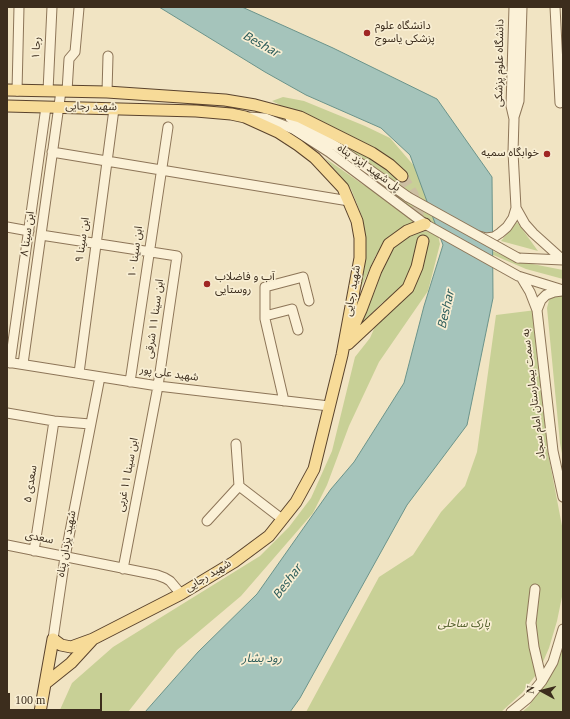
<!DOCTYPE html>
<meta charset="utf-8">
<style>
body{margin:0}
#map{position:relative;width:570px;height:719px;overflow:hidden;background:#f1e4c3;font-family:Georgia,serif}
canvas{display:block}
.frame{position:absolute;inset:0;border:8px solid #3c2d1d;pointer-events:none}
.north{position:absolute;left:522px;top:671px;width:40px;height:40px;-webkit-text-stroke:3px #f8eed3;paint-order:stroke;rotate:277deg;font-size:11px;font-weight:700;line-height:16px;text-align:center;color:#3c2d1d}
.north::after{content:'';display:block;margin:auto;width:14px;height:18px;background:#3c2d1d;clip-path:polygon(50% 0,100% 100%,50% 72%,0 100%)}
.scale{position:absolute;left:8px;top:693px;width:94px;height:18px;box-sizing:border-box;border:2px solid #3c2d1d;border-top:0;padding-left:5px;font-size:12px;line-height:14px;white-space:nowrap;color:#3c2d1d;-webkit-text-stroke:3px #f8eed3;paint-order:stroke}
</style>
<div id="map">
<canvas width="570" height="719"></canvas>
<div class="frame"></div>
<div class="north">N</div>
<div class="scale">100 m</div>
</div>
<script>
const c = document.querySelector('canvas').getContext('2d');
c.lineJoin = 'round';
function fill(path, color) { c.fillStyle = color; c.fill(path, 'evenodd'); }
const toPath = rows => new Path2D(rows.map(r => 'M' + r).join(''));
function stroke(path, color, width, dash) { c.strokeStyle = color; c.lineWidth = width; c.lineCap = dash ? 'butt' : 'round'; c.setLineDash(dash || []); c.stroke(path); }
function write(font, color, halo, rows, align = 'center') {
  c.font = font + ' Georgia,"Noto Sans Arabic",serif'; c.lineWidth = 3.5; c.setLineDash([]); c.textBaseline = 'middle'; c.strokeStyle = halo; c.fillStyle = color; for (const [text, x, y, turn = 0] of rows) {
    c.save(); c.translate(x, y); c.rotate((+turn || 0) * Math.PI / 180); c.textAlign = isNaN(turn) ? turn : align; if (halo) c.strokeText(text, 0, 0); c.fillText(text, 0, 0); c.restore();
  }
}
const green = toPath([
 [283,97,304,101,365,126,390,138,485,248,517,261,563,270,563,279,526,269,484,251,435,222,440,244,428,291,379,362,349,426,327,485,313,513,241,596,177,650,128,712,59,712,72,683,113,647,260,556,289,527,311,498,332,451,355,357,370,338,381,313,383,302,356,329,375,291,385,262,386,243,376,255,359,292,365,266,363,219,351,189,325,158,365,186,359,174,295,127,264,113,269,111,326,142,326,128,272,101],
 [517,222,538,251,501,241],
 [553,285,563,289,563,459,560,443,547,308],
 [536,310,548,453,563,531,563,592,557,621,549,648,539,671,522,693,501,712,306,712,379,577,413,555,441,512,465,486,477,452,496,315],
 [563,642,563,712,522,712,529,706,548,676]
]);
const water = toPath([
 [159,7,242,7,333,48,437,99,492,177,493,298,467,425,407,505,300,698,290,712,145,712,198,652,257,594,331,489,354,462,404,383,424,306,443,245,410,155,381,128,306,95,265,72,159,7]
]);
const majorTunnel = toPath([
 [402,176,413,194,423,233,423,241]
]);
const minor = toPath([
 [555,7,560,103],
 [17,91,19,7],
 [48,91,52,7],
 [67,91,69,59,75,52,79,8],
 [107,92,108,56],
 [247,117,265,118,293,129,329,152,425,224,518,276,563,290],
 [514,117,519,101,522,7],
 [290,118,336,146,408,197],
 [52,152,349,201],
 [516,208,525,224,533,233,563,260],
 [7,227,29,231],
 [41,235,177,256,158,386,123,569],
 [479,236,486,238,494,237,500,233,507,227,513,218,516,208,513,152,514,119,511,106,514,7],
 [518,258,563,260],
 [521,277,530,292,537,310,553,451,563,497],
 [537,310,541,300,546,295,554,292,562,291],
 [265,316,292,309,298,330],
 [7,362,158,386,329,406],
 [10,363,46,107],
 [23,364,61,91],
 [79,373,114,109],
 [130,382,168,127],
 [284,401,265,319,265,287,303,277,309,301],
 [7,413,54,421,90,424],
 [236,444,239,486],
 [207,521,239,486,282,519],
 [7,545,157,575,165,578,170,581,181,594],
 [34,551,54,421],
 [535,589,531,623,534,647,542,681],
 [53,639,65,557,100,377],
 [511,712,527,699,542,681,553,662,563,629]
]);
const major = toPath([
 [7,90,107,92,225,100,255,105,300,117,372,153,390,165,402,176],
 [7,106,196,111,231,114,245,117,278,132,298,145,315,158,343,188,357,221,360,238,360,258,342,355,314,469,296,502,269,536,234,562,181,594,93,639],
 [350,334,361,310,376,270,389,244,407,231,425,224],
 [348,344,408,288,417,267,423,241],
 [46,683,71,663,93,639,71,647,61,645,53,639],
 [40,712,53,639]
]);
const minorBridge = toPath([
 [408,197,518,258]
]);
const markers = [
 [367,33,4,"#a02624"],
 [547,154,4,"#a02624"],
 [207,284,4,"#a02624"]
];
const poiNames = [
 ["دانشگاه علوم",375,27],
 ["پزشکی یاسوج",375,40],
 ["خوابگاه سمیه",539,154,"right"],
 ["آب و فاضلاب",215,278],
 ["روستایی",215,291]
];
const streetNames = [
 ["رجا ۱",38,48,-87],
 ["دانشگاه علوم پزشکی",501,63,-89],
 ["شهید رجایی",91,108,1],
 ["پل شهید ایزد پناه",368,169,35],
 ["ابن سینا ۸",29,234,-82],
 ["ابن سینا ۹",84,240,-82],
 ["ابن سینا ۱۰",137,252,-82],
 ["شهید رجایی",354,291,-80],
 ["ابن سینا ۱۱ شرقی",156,319,-82],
 ["شهید علی پور",169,375,8],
 ["به سمت بیمارستان امام سجاد",535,394,-97],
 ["ابن سینا ۱۱ غربی",129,475,-79],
 ["سعدی ۵",32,484,-81],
 ["سعدی",39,539,12],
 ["شهید یزدان پناه",68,544,-80],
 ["شهید رجایی",209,577,-31]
];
const parkNames = [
 ["پارک ساحلی",464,625]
];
const waterNames = [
 ["Beshar",260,46,29],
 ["Beshar",448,310,-77],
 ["Beshar",289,583,-53],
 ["رود بشار",262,660]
];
fill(green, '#c8d096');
fill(water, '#a5c4bb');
stroke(water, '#6b938a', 1);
stroke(majorTunnel, '#cdbfa2', 11, [11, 5.5]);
stroke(minor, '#8d7558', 11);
stroke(major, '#5a432d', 13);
stroke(minor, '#fbf1d7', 9);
stroke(major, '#f7db98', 11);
stroke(minorBridge, '#8d7558', 11, []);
stroke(minorBridge, '#fbf1d7', 9);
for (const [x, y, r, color] of markers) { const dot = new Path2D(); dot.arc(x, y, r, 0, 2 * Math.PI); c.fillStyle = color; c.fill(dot); stroke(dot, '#f8eed3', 1.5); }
write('11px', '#3c2d1d', '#f8eed3', poiNames, 'left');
write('11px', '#3c2d1d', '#f8eed3', streetNames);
write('italic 11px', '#4a5922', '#f8eed3', parkNames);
write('italic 12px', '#2c5c5a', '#f8eed3', waterNames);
</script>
